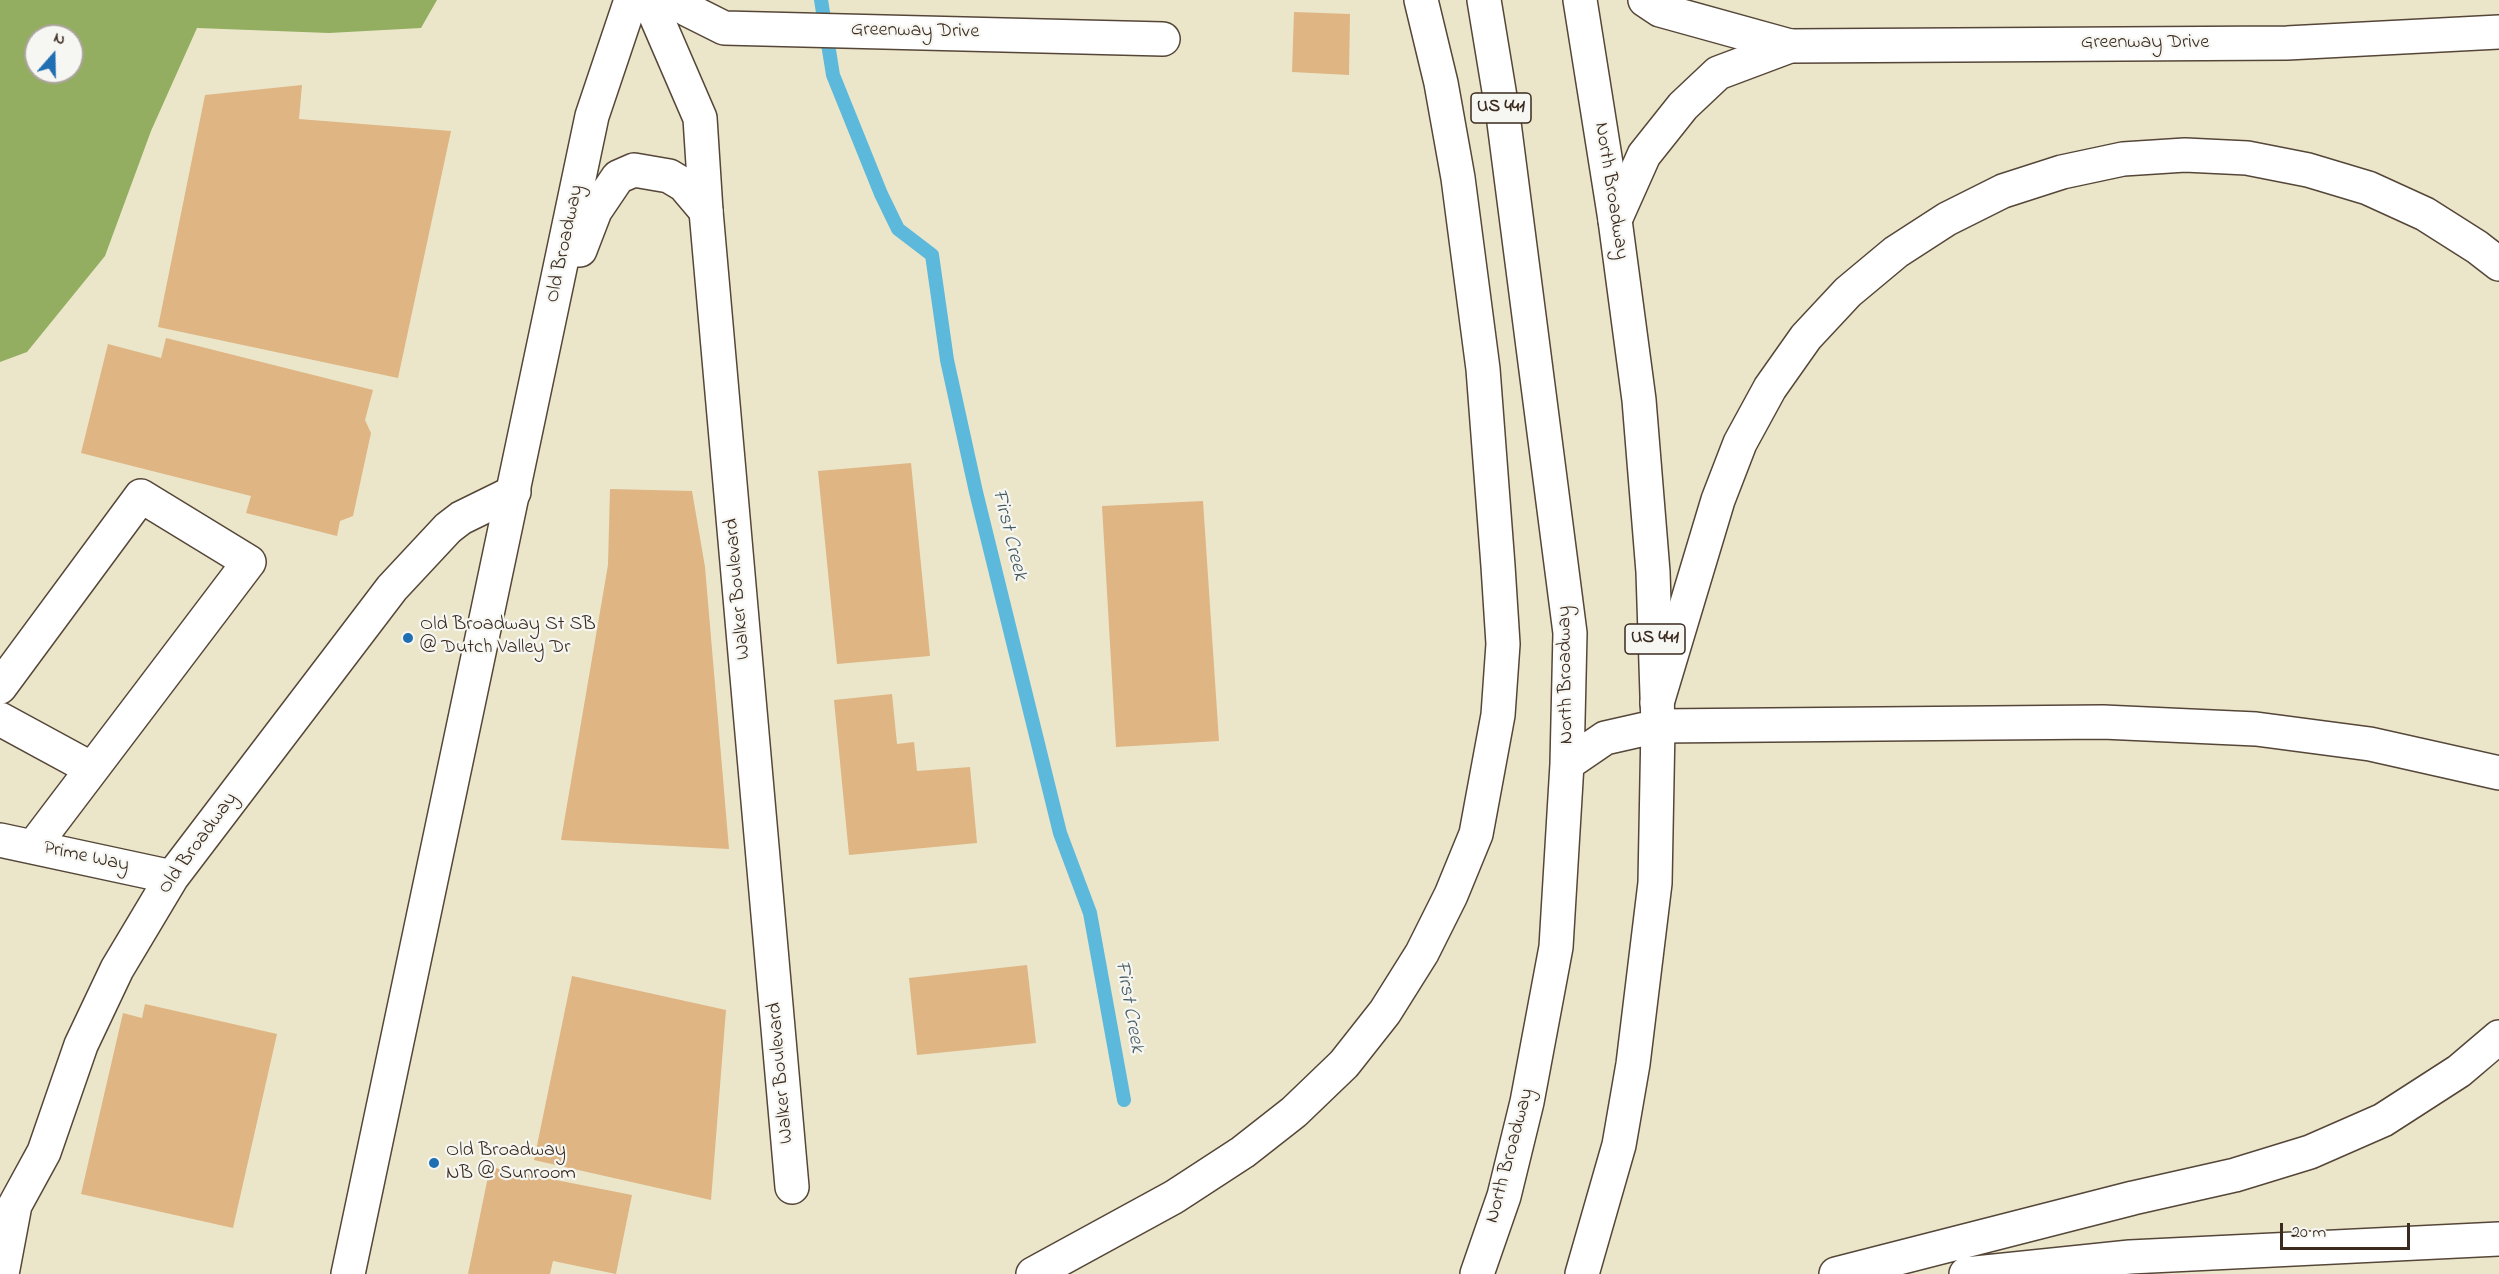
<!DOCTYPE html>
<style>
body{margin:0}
#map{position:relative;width:2499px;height:1274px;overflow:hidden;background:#ebe6ca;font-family:"Indie Flower",sans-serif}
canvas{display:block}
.north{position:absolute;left:24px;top:24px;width:60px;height:60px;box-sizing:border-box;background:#f6f6f2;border:2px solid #aba49d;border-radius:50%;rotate:20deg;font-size:16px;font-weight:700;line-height:24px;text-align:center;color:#3b2a1e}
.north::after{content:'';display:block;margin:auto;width:21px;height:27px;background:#1f6fb2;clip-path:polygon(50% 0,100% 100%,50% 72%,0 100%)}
.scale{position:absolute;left:2280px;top:1223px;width:130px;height:27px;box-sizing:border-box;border:3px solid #3b2a1e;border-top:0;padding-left:8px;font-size:18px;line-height:21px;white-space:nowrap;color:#3b2a1e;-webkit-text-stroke:4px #f6f6f2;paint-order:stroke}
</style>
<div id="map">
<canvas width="2499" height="1274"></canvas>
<div class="north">N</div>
<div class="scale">20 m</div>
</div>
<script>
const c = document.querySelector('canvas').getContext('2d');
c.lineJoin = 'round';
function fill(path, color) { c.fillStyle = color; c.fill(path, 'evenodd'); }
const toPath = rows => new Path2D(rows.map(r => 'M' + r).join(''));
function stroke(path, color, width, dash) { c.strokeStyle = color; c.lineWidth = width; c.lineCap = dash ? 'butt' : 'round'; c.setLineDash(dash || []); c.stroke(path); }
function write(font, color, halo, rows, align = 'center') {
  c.font = font + ' "Indie Flower",sans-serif'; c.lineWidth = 4.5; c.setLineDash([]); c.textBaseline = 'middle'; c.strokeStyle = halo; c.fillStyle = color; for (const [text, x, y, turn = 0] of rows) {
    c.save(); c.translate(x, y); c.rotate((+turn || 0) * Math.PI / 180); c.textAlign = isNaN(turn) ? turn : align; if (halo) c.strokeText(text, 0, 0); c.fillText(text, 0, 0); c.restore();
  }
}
const forest = toPath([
 [0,0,437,0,421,28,329,33,197,28,151,131,105,256,27,352,0,362],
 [36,36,72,36,72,72,36,72]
]);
const stream = toPath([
 [821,0,833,75,881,194,898,229,932,255,947,360,976,492,1060,833,1090,913,1124,1100]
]);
const building = toPath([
 [1294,12,1350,14,1349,75,1292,72],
 [302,85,299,119,451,131,398,378,158,327,205,95],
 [166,338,373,390,365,420,371,433,353,516,340,521,337,536,246,513,251,496,81,453,108,344,161,358],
 [911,463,930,656,837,664,818,471],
 [610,489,692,491,705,567,729,849,561,840,608,565],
 [1203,501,1219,741,1116,747,1102,506],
 [892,694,897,744,914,742,917,771,970,767,977,843,849,855,834,700],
 [1027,965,1036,1043,917,1055,909,978],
 [572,976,726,1010,711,1200,534,1160],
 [145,1004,277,1034,233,1228,81,1194,123,1013,142,1018],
 [490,1167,632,1195,616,1274,553,1261,550,1274,468,1274]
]);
const minor = toPath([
 [649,0,700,118,706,211,792,1187],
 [673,0,688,10,724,28,1163,39],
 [1615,220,1644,155,1683,106,1718,73,1790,46,2287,43,2499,32],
 [0,687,141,496,249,562,33,847],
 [0,719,92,769],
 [0,840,172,877],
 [2,1274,15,1205,44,1152,81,1045,117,969,172,877,392,588,448,528,461,518,514,492]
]);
const major = toPath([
 [1580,0,1615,220,1639,400,1653,572,1658,726,1655,883,1633,1064,1619,1145,1582,1274],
 [1645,0,1660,10,1790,46],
 [580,250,595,211,618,177,634,170,669,176,684,185,706,211],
 [1567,764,1605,738,1658,726],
 [348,1274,592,116,631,0],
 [1477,1274,1504,1196,1527,1102,1556,947,1567,764,1570,633,1503,115,1484,0]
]);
const highway = toPath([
 [1657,703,1718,500,1740,443,1770,388,1806,337,1848,292,1896,252,1947,219,2003,191,2062,172,2123,159,2185,155,2247,158,2308,170,2368,188,2425,214,2477,247,2499,264],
 [1658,726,2103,722,2256,729,2370,744,2499,773],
 [1033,1274,1174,1197,1243,1152,1294,1112,1344,1064,1385,1012,1422,953,1451,895,1476,834,1498,715,1503,644,1498,566,1483,369,1458,178,1441,83,1421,0],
 [1836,1274,2133,1198,2235,1175,2310,1152,2383,1120,2459,1071,2499,1037],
 [1966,1274,2130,1257,2499,1239]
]);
const markers = [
 [408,638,6,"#1f6fb2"],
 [434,1163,6,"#1f6fb2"]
];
const shields = [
 [1501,108,60],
 [1655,639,60]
];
const shieldNames = [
 ["US 441",1501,108],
 ["US 441",1655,639]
];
const streetNames = [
 ["Greenway Drive",915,32,1],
 ["Greenway Drive",2145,44],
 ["North Broadway",1610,191,81],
 ["Old Broadway",566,244,-78],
 ["Walker Boulevard",739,589,-95],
 ["North Broadway",1567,675,-91],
 ["Old Broadway",199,844,-54],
 ["Prime Way",86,858,12],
 ["Walker Boulevard",782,1073,-95],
 ["North Broadway",1511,1156,-75]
];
const poiNames = [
 ["Old Broadway St SB",420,626],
 ["@ Dutch Valley Dr",420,649],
 ["Old Broadway",446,1152],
 ["NB @ Sunroom",446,1175]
];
const waterNames = [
 ["First Creek",1008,535,76],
 ["First Creek",1128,1007,80]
];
fill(forest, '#93ae60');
stroke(stream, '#5db9db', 14);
fill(building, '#deb583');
stroke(minor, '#554638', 36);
stroke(major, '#554638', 36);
stroke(highway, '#554638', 36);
stroke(minor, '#fff', 33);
stroke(major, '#fff', 33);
stroke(highway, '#fff', 33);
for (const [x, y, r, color] of markers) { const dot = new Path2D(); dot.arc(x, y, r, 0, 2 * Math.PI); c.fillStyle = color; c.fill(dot); stroke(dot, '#f6f6f2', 2); }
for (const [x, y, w] of shields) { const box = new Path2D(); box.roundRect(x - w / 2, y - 15, w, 30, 4.5); c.fillStyle = '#f6f6f2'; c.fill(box); stroke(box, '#3b2a1e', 1.5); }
write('bold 18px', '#3b2a1e', null, shieldNames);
write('20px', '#3b2a1e', '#f6f6f2', streetNames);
write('20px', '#3b2a1e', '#f6f6f2', poiNames, 'left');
write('italic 21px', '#475c60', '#f6f6f2', waterNames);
</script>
